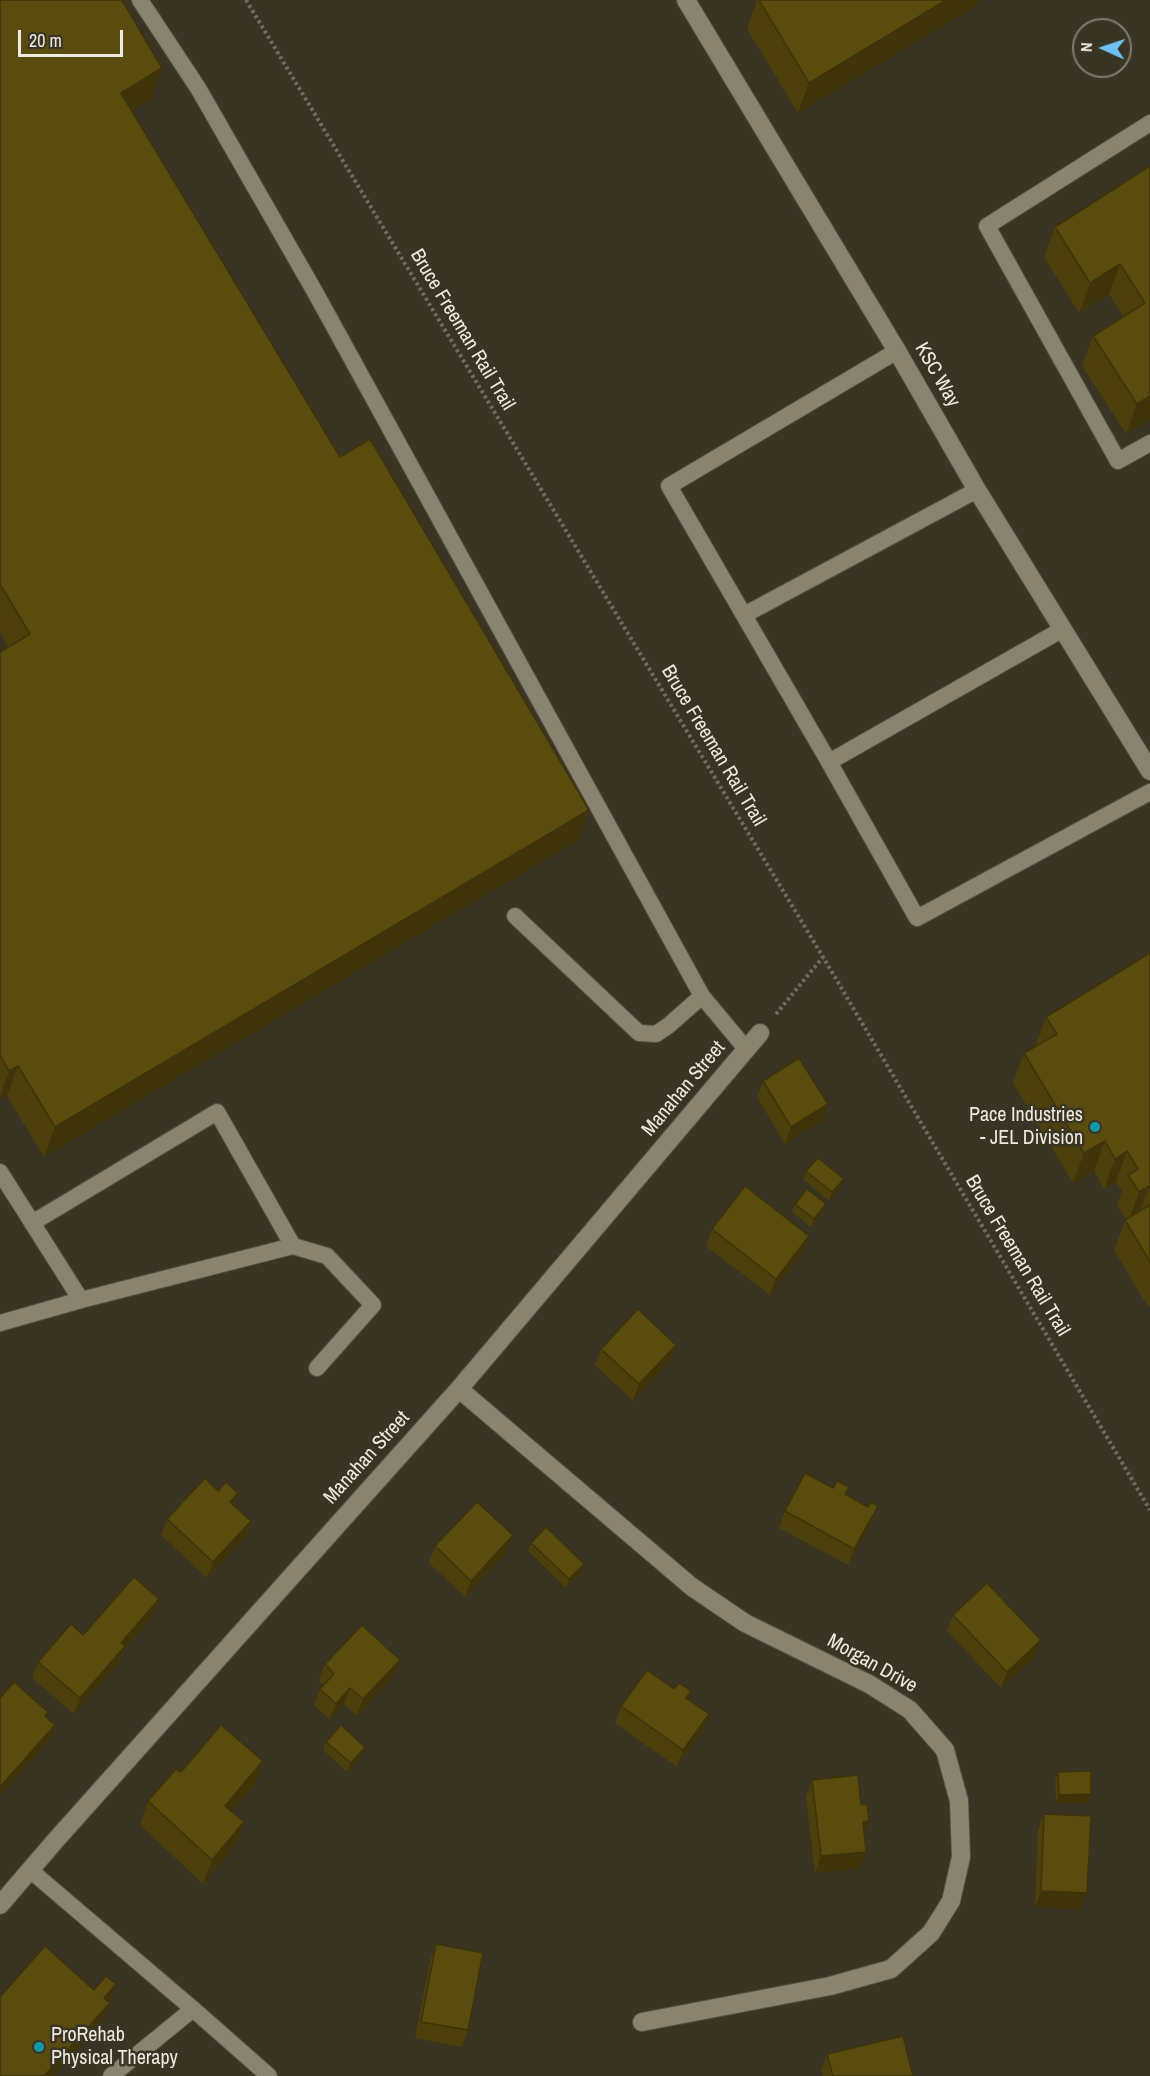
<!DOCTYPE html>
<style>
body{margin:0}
#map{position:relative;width:1150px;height:2076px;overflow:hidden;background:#393423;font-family:"Archivo Narrow",sans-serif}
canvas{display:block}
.north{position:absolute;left:1072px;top:18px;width:60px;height:60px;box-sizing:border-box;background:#393423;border:2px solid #817d6f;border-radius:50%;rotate:273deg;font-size:16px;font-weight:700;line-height:24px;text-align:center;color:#eeeae0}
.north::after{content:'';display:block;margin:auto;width:21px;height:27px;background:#6dc2f3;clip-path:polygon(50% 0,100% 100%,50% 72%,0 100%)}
.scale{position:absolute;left:18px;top:30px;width:105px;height:27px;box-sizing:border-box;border:3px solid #eeeae0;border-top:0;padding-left:8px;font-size:18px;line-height:21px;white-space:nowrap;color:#eeeae0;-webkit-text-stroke:4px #393423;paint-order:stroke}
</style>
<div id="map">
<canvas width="1150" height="2076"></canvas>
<div class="north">N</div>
<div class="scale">20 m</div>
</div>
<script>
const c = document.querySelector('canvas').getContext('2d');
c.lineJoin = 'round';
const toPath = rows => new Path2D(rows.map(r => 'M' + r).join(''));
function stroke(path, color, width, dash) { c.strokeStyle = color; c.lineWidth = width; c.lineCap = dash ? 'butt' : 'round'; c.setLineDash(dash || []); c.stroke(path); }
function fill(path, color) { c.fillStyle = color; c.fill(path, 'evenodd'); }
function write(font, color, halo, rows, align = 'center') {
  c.font = font + ' "Archivo Narrow",sans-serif'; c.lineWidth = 5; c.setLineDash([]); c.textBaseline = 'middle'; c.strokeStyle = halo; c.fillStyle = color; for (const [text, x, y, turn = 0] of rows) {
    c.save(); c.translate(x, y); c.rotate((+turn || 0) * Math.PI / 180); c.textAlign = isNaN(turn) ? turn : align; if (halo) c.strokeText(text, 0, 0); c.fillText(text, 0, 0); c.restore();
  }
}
const path = toPath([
 [246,0,823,957,1150,1510],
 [776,1014,823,957]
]);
const service = toPath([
 [140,0,198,88,315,292,702,996,747,1050],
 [1150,123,987,226,1118,461,1150,443],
 [897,351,669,486,829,762,1063,629],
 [744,615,977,490],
 [829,762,917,918,1150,792],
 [515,916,639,1033,656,1034,668,1026,702,996],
 [0,1172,81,1300,0,1323],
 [32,1223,217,1112,293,1246],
 [81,1300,293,1246,327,1256,373,1305,317,1368],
 [30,1870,193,2009,111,2076],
 [193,2009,269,2076]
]);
const minor = toPath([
 [686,0,897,351,977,490,1150,771],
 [459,1389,692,1587,745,1623,869,1684,910,1710,945,1750,959,1801,961,1857,951,1901,931,1933,891,1969,830,1986,642,2022],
 [0,1905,55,1841,459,1389,760,1033]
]);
const wall = toPath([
 [0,0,162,68,151,99,132,110,340,457,589,810,578,840,44,1157,7,1096,0,1100,0,652,8,647,0,632],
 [757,0,979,0,977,5,798,113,747,29],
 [1150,166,1150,419,1126,434,1082,366,1093,336,1123,317,1109,294,1079,313,1044,257,1055,227],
 [1150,953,1150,1306,1148,1307,1114,1250,1126,1219,1117,1205,1122,1191,1116,1182,1104,1189,1094,1171,1073,1183,1013,1083,1024,1053,1035,1047,1046,1017],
 [763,1081,828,1104,822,1121,785,1144,757,1097],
 [806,1171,841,1187,829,1201,803,1179],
 [795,1204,823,1212,811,1227,792,1212],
 [712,1229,809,1236,803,1252,770,1295,706,1246],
 [676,1345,670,1361,633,1401,595,1365,601,1349],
 [218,1491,238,1493,234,1505,251,1521,245,1538,207,1578,161,1535,167,1519],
 [846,1495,872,1522,848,1565,779,1528,785,1511],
 [531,1543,581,1573,566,1588,528,1551],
 [435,1546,507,1552,465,1597,429,1563],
 [159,1599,153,1616,123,1650,119,1663,74,1714,32,1678,38,1662,83,1635],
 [953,1615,1041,1640,1035,1657,1001,1688,947,1631],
 [400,1660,394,1676,357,1716,344,1704,330,1720,314,1705,320,1689,323,1685,319,1681,325,1664],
 [688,1699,703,1730,677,1767,615,1723,621,1706],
 [326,1742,365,1747,362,1755,347,1772,323,1750],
 [263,1761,255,1785,232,1811,244,1822,235,1846,203,1884,140,1825,148,1801,181,1772],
 [1058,1772,1088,1803,1056,1803,1055,1780],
 [812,1780,864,1834,866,1852,860,1868,815,1873,806,1797],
 [1044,1814,1081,1910,1035,1907,1038,1830],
 [436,1944,468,2030,462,2047,415,2038,430,1961],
 [827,2054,913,2076,823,2076,821,2070]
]);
const shadedWall = toPath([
 [946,0,979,0,977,5,798,113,809,83],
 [162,68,151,99,110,123,121,93],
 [1120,264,1109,294,1079,313,1090,283],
 [1150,396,1150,419,1126,434,1137,404],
 [589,810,578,840,44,1157,55,1127],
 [18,1066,7,1096,0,1100,0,1096,9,1071],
 [828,1104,822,1121,785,1144,791,1127],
 [1105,1141,1094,1171,1073,1183,1084,1153],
 [1127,1151,1116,1182,1104,1189,1115,1159],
 [844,1179,841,1187,829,1201,832,1192],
 [1149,1186,1138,1217,1128,1223,1139,1192],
 [826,1204,823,1212,811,1227,814,1219],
 [809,1236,803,1252,770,1295,776,1279],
 [676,1345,670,1361,633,1401,639,1384],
 [238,1493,232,1510,230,1502],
 [878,1506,872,1522,848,1565,854,1549],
 [251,1521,245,1538,207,1578,213,1562],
 [513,1535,507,1552,465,1597,471,1581],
 [584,1564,581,1573,566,1588,569,1579],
 [159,1599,153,1616,123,1650,119,1663,74,1714,80,1698,121,1643],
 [1041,1640,1035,1657,1001,1688,1007,1672],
 [400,1660,394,1676,357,1716,363,1699],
 [350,1688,344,1704,330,1720,336,1704],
 [709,1714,703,1730,677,1767,683,1750],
 [55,1725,49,1741,0,1796,0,1787],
 [365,1747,362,1755,347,1772,351,1763],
 [263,1761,255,1785,216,1830,225,1806],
 [1091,1794,1088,1803,1056,1803,1059,1795],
 [869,1821,863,1837,863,1822],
 [244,1822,235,1846,203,1884,212,1860],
 [866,1852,860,1868,815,1873,821,1856],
 [1041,1891,1087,1893,1081,1910,1035,1907],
 [116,1984,110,2001,98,2014,104,1998],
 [110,2003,104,2019,53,2076,44,2076]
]);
const building = toPath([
 [0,0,122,0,162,68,121,93,340,457,370,439,589,810,55,1127,18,1066,9,1071,0,1055,0,652,30,634,0,584,0,0],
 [759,0,946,0,809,83,759,0],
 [1150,166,1150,396,1137,404,1093,336,1145,303,1120,264,1090,283,1055,227,1150,166],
 [1150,953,1150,1189,1149,1186,1139,1192,1128,1175,1138,1169,1127,1151,1115,1159,1105,1141,1084,1153,1024,1053,1057,1034,1046,1017,1150,953],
 [799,1058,828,1104,791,1127,763,1081,799,1058],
 [818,1158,844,1179,832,1192,806,1171,818,1158],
 [745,1186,809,1236,776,1279,712,1229,745,1186],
 [807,1189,826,1204,814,1219,795,1204,807,1189],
 [1150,1205,1150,1262,1125,1220,1150,1205],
 [638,1309,676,1345,639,1384,601,1349,638,1309],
 [805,1473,833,1488,837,1481,849,1487,845,1494,868,1507,871,1502,878,1506,854,1549,785,1511,805,1473],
 [205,1478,218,1491,226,1482,238,1493,230,1502,251,1521,213,1562,167,1519,205,1478],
 [477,1502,513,1535,471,1581,435,1546,477,1502],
 [546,1527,584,1564,569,1579,531,1543,546,1527],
 [134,1577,159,1599,121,1643,125,1646,80,1698,38,1662,71,1624,83,1635,134,1577],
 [987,1583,1041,1640,1007,1672,953,1615,987,1583],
 [362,1625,400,1660,363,1699,350,1688,336,1704,320,1689,334,1674,325,1664,362,1625],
 [647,1670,674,1689,679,1683,691,1691,686,1698,709,1714,683,1750,621,1706,647,1670],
 [14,1682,48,1712,45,1716,55,1725,0,1787,0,1698,14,1682],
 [221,1725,263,1761,225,1806,244,1822,212,1860,148,1801,176,1769,181,1772,221,1725],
 [341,1725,365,1747,351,1763,326,1742,341,1725],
 [1091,1771,1091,1794,1059,1795,1058,1772,1091,1771],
 [858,1775,861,1805,867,1804,869,1821,863,1822,866,1852,821,1856,812,1780,858,1775],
 [1044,1814,1091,1816,1087,1893,1041,1891,1044,1814],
 [436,1944,483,1953,468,2030,421,2022,436,1944],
 [45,1946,94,1990,106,1976,116,1984,104,1998,110,2003,44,2076,0,2076,0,1997,45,1946],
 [903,2036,913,2076,833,2076,827,2054,903,2036]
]);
const markers = [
 [1095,1127,6,"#0f9aa8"],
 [39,2047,6,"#0f9aa8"]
];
const streetNames = [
 ["Bruce Freeman Rail Trail",462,330,59],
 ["KSC Way",937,375,60],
 ["Bruce Freeman Rail Trail",713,746,59],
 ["Manahan Street",684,1089,-50],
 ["Bruce Freeman Rail Trail",1017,1256,59],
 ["Manahan Street",367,1458,-48],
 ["Morgan Drive",872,1664,29]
];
const poiNames = [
 ["Pace Industries",1083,1116],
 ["- JEL Division",1083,1139],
 ["ProRehab",51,2036,"left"],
 ["Physical Therapy",51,2059,"left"]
];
stroke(service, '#565142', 18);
stroke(minor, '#565142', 20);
stroke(path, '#706b5c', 4, [3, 3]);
stroke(service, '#89836f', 16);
stroke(minor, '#89836f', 18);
fill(wall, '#4d400c');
fill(shadedWall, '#3f340a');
fill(building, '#5a4b0e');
stroke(building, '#3f340a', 1.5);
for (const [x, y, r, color] of markers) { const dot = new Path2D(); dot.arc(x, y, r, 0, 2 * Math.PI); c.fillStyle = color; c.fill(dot); stroke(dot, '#393423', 2); }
write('20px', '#eeeae0', '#393423', streetNames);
write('20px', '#eeeae0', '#393423', poiNames, 'right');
</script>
